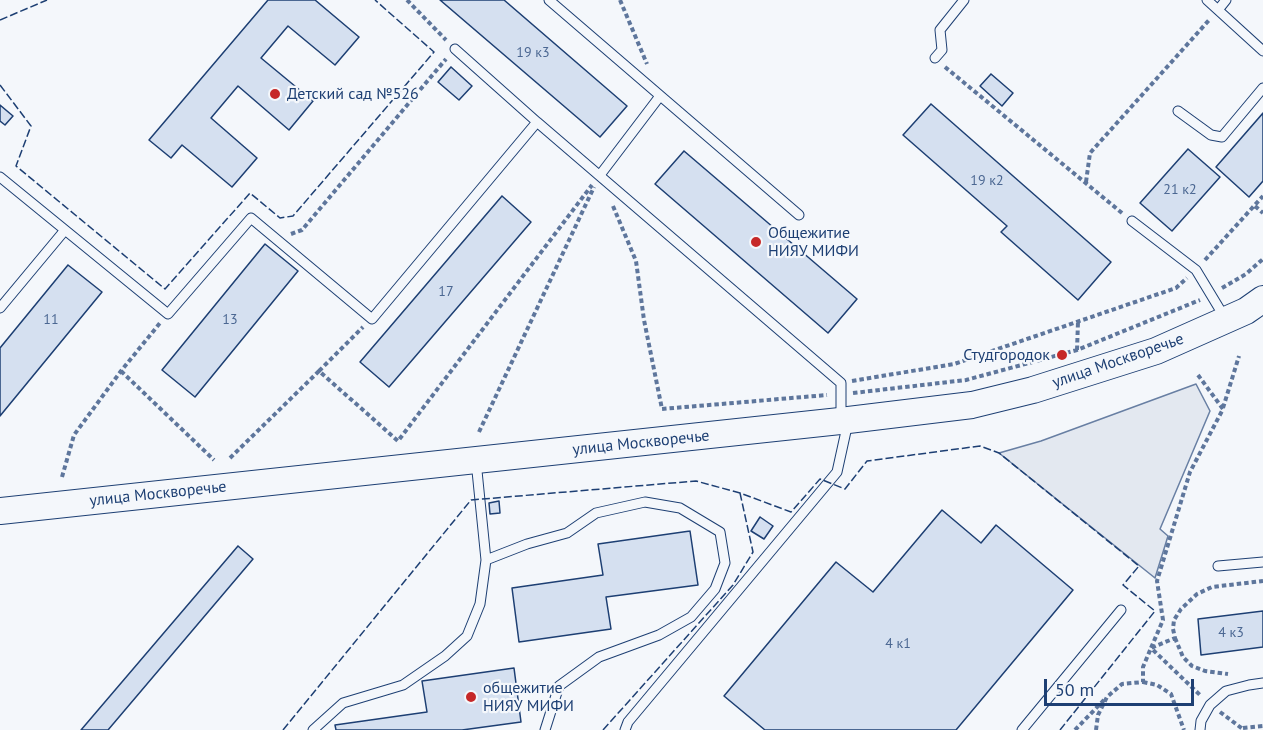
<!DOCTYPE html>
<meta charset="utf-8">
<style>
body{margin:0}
#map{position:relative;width:1263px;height:730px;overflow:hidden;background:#f4f7fb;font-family:"PT Sans",sans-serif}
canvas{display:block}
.scale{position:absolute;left:1044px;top:679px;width:150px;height:27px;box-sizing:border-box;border:3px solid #1d3f73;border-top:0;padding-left:8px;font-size:18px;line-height:21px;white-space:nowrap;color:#1d3f73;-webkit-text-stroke:4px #f4f7fb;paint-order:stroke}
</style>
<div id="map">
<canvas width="1263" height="730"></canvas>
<div class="scale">50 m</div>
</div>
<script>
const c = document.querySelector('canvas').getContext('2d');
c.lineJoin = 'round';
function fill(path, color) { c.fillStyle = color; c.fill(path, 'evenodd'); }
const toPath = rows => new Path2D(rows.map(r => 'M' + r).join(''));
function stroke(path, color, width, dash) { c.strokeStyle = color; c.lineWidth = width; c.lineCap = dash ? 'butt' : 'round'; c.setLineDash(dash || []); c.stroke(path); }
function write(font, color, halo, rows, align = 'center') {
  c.font = font + ' "PT Sans",sans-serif'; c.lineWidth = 4.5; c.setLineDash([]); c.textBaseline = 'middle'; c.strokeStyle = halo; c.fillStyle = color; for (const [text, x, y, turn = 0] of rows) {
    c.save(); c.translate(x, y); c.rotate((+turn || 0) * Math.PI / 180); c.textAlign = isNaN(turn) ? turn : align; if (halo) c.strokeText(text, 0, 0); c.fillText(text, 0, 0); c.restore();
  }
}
const parking = toPath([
 [1196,384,1210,411,1160,529,1168,536,1155,578,999,453,1041,441,1196,384]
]);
const building = toPath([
 [268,0,315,0,359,37,335,65,288,26,261,58,313,101,289,130,238,86,211,118,257,158,232,187,182,145,171,158,149,140,268,0],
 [440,0,504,0,627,106,600,137,440,0],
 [451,67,472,86,459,100,438,82,451,67],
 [991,74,1013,93,1002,106,980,86,991,74],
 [931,104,1111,262,1078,300,1001,232,1007,226,903,135,931,104],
 [0,105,13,116,5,125,0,121,0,105],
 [1263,113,1263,181,1249,197,1216,167,1263,113],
 [1188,149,1220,177,1172,231,1140,203,1188,149],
 [684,151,857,299,828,333,655,184,684,151],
 [502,196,531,222,389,387,360,362,502,196],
 [265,244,298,271,195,397,162,370,265,244],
 [68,265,102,292,0,416,0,348,68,265],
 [499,501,500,513,490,514,489,503,499,501],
 [942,510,981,543,996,525,1073,590,956,730,765,730,724,696,836,562,873,592,942,510],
 [760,517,773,526,764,539,751,531,760,517],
 [690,531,698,585,606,597,611,629,519,642,512,588,603,575,598,544,690,531],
 [238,546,253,559,108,730,81,730,238,546],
 [1263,611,1263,647,1201,655,1198,619,1263,611],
 [514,668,521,722,462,730,336,730,335,725,427,712,422,681,514,668]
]);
const path = toPath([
 [407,0,446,40],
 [620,0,647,64],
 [945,67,1122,213],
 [1086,182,1090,153,1210,19],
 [613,206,636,261,644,320,662,409,827,395],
 [1255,206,1263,213],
 [291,234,302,230,446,59],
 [1205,260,1263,196],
 [1222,288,1246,274,1263,259],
 [1077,350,1078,322],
 [121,371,214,460],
 [319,371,363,327],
 [1198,375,1223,409,1190,472,1157,581,1163,620,1151,648,1201,696],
 [852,381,954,364,1176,288,1187,278],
 [853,393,966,380,1077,350,1200,300],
 [1223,408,1239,356],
 [479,432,594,187],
 [230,458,319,371,398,441,592,185],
 [62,477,74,435,121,371,160,323],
 [1175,638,1183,657,1192,666,1205,671,1228,674],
 [1143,682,1157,685,1171,694,1184,730],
 [1220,712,1244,730],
 [1243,728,1263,726],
 [1075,730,1104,700],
 [1096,730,1098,715,1107,697,1122,684,1143,682,1143,667,1151,648,1175,638,1173,629,1174,620,1181,609,1197,594,1212,587,1263,581]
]);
const service = toPath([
 [549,0,799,215],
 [1207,0,1263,51],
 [1218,10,1226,0],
 [455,49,537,122],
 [935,58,942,50,940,30,964,0],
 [1178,111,1211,135,1222,137,1263,88],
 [600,175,660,96],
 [0,177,168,314,251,218,372,319,537,122,841,383,841,419],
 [1132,221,1196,270,1225,318],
 [0,308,65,230],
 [476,461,486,560],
 [1218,566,1263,562],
 [313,730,343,703,403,685,445,656,467,636,480,604,486,560,527,544,567,533,596,513,645,502,680,508,720,532,725,563,715,589,691,617,659,635,599,657,559,686,545,730],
 [625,730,628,722,837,472,848,422],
 [1022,730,1121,610],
 [1200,730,1201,721,1210,705,1226,691,1249,685,1263,683]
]);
const secondary = toPath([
 [0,511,840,421,972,405,1033,390,1156,351,1246,311,1263,299]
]);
const fence = toPath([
 [0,20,47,0],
 [0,85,31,126,16,166,165,289,250,193,280,218,293,216,434,52,375,0],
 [283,730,471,500,696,481,740,493,791,512,820,479,845,489,867,461,980,446,999,453,1139,566,1123,585,1155,611,1060,730],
 [603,730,733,585,753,552,740,493]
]);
const markers = [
 [275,94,6,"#c62828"],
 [756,242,6,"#c62828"],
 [1062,355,6,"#c62828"],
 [471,697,6,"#c62828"]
];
const numberNames = [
 ["19 к3",533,53],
 ["19 к2",987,181],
 ["21 к2",1180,190],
 ["17",446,292],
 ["11",51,320],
 ["13",230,320],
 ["4 к3",1231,633],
 ["4 к1",898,644]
];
const poiNames = [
 ["Детский сад №526",287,94],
 ["Общежитие",768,233],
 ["НИЯУ МИФИ",768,251],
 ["Студгородок",1050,355,"right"],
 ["общежитие",483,688],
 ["НИЯУ МИФИ",483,706]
];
const streetNames = [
 ["улица Москворечье",1118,361,-19],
 ["улица Москворечье",641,443,-6],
 ["улица Москворечье",158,494,-6]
];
fill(parking, '#e3e8f0');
stroke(parking, '#687fa3', 1.5);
fill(building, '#d5e0f0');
stroke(building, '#1d3f73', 1.5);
stroke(service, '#1d3f73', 11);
stroke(secondary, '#1d3f73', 28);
stroke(path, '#5e769c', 4, [4.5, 3]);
stroke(service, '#f4f7fb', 9);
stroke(secondary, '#f4f7fb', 26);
stroke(fence, '#1d3f73', 1.5, [8, 3]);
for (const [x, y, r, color] of markers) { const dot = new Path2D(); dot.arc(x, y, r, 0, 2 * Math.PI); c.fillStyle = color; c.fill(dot); stroke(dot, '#f4f7fb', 2); }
write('14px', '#4b6792', null, numberNames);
write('16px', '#1d3f73', '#f4f7fb', poiNames, 'left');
write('16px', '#1d3f73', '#f4f7fb', streetNames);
</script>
